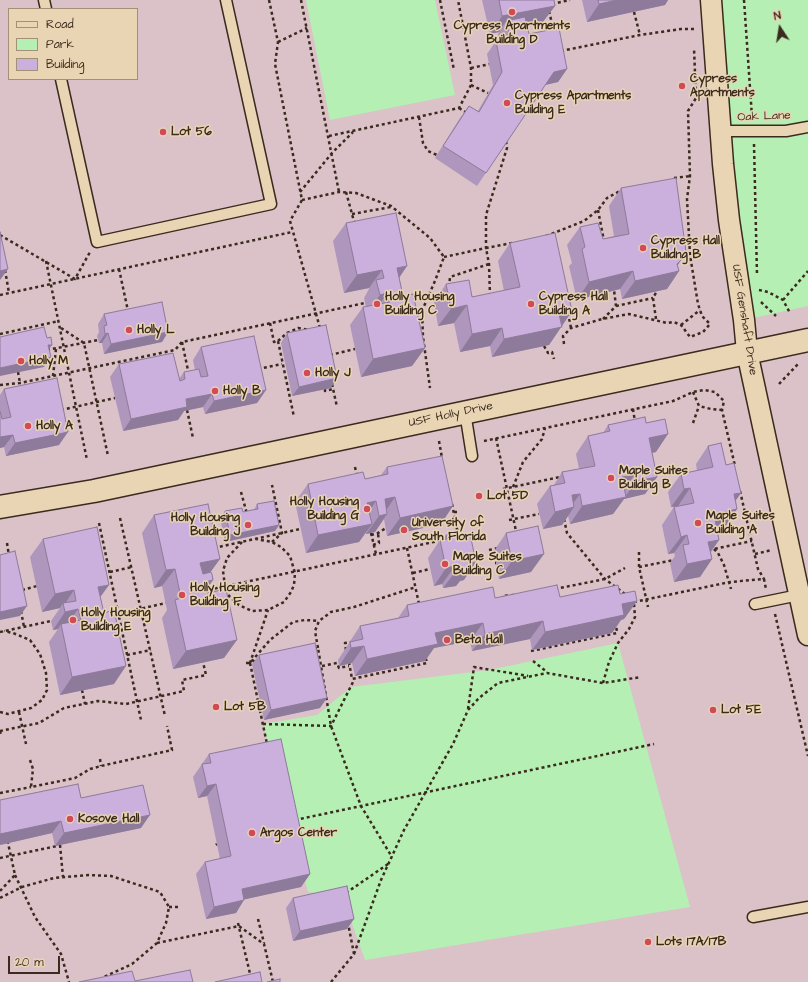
<!DOCTYPE html>
<style>
body{margin:0}
#map{position:relative;width:808px;height:982px;overflow:hidden;background:#e0cabf;font-family:"Architects Daughter",sans-serif}
canvas{display:block}
.legend{position:absolute;left:8px;top:8px;width:130px;height:72px;box-sizing:border-box;background:#e9d5b3;border:1px solid #a39177;margin:0;padding:5px 7px;list-style:none;font-size:12px;color:#3b2a1e}
.legend li{display:flex;align-items:center;gap:8px;height:20px}
.legend b{width:20px;border:1px solid #a39177}
.north{position:absolute;left:760px;top:8px;width:40px;height:40px;-webkit-text-stroke:3px #e9d5b3;paint-order:stroke;rotate:348deg;font-size:11px;font-weight:700;line-height:16px;text-align:center;color:#3b2a1e}
.north::after{content:'';display:block;margin:auto;width:14px;height:18px;background:#3b2a1e;clip-path:polygon(50% 0,100% 100%,50% 72%,0 100%)}
.scale{position:absolute;left:8px;top:956px;width:52px;height:18px;box-sizing:border-box;border:2px solid #3b2a1e;border-top:0;padding-left:5px;font-size:12px;line-height:14px;white-space:nowrap;color:#3b2a1e;-webkit-text-stroke:3px #e9d5b3;paint-order:stroke}
</style>
<div id="map">
<canvas width="808" height="982"></canvas>
<ul class="legend">
<li><b style="height:5px;background:#e9d5b3"></b>Road</li>
<li><b style="height:11px;background:#b5efb3"></b>Park</li>
<li><b style="height:11px;background:#cbafdc"></b>Building</li>
</ul>
<div class="north">N</div>
<div class="scale">20 m</div>
</div>
<script>
const c = document.querySelector('canvas').getContext('2d');
c.lineJoin = 'round';
function fill(path, color) { c.fillStyle = color; c.fill(path, 'evenodd'); }
const toPath = rows => new Path2D(rows.map(r => 'M' + r).join(''));
function stroke(path, color, width, dash) { c.strokeStyle = color; c.lineWidth = width; c.lineCap = dash ? 'butt' : 'round'; c.setLineDash(dash || []); c.stroke(path); }
function write(font, color, halo, rows, align = 'center') {
  c.font = font + ' "Architects Daughter",sans-serif'; c.lineWidth = 3; c.setLineDash([]); c.textBaseline = 'middle'; c.strokeStyle = halo; c.fillStyle = color; for (const [text, x, y, turn = 0] of rows) {
    c.save(); c.translate(x, y); c.rotate((+turn || 0) * Math.PI / 180); c.textAlign = isNaN(turn) ? turn : align; if (halo) c.strokeText(text, 0, 0); c.fillText(text, 0, 0); c.restore();
  }
}
const built = toPath([
 [0,0,808,0,808,982,0,982],
 [9,9,137,9,137,79,9,79]
]);
const green = toPath([
 [306,0,435,0,455,95,330,120],
 [715,0,808,0,808,306,744,320],
 [618,643,690,907,365,960,342,896,308,892,263,724,317,715,351,687,489,670]
]);
const path = toPath([
 [269,0,278,42,275,64,302,200,290,221,320,328],
 [301,0,339,192],
 [440,0,454,70],
 [744,0,752,117],
 [552,4,570,0],
 [549,11,554,32],
 [634,12,640,35],
 [278,42,307,28],
 [561,51,640,35,681,29,694,29],
 [471,68,490,64],
 [471,85,488,93],
 [459,108,467,113],
 [419,117,423,143,428,151,437,155],
 [329,136,459,108,471,85,471,68,458,0],
 [754,144,757,275],
 [674,178,690,176],
 [300,192,332,153,353,132],
 [346,192,355,225],
 [302,200,339,192,356,193,391,206,430,238,444,257,435,281,422,311,423,337,430,388],
 [598,210,604,241],
 [352,214,391,207],
 [0,235,75,279,90,252],
 [546,236,584,221,598,210,607,198,620,191],
 [444,257,486,248,486,215,507,148,506,141],
 [46,261,87,460],
 [119,269,128,311],
 [5,270,9,293],
 [449,287,450,277,489,264],
 [759,290,768,292,783,300,790,313],
 [0,295,292,232],
 [490,296,489,264,486,248,512,243],
 [783,300,808,271],
 [761,302,776,316],
 [616,306,653,298],
 [568,313,571,328],
 [603,319,616,306,614,290],
 [656,319,653,298,657,291],
 [270,323,274,342,278,341],
 [681,325,700,310],
 [61,328,84,343,108,456],
 [0,334,59,321],
 [278,341,294,417],
 [278,341,287,333,298,328,309,330],
 [182,342,189,375],
 [564,344,563,336,571,328,602,319,629,314,667,323,674,322,681,325,690,337,703,332,710,324,702,316,698,304,690,255,687,199,690,176,688,111,696,98,694,48],
 [544,346,548,353,552,352,554,359],
 [47,350,98,340],
 [330,355,355,349],
 [258,369,282,364],
 [18,372,20,383],
 [53,376,56,349],
 [332,384,337,407],
 [779,384,799,363],
 [0,385,20,383,175,350,182,342,365,303],
 [325,389,325,391,333,389],
 [693,392,699,406,711,409,722,410],
 [633,409,635,422],
 [61,410,115,398],
 [187,410,193,438],
 [693,423,699,406],
 [496,438,516,531],
 [439,441,442,458],
 [484,441,673,401,693,392,704,390,715,392,724,401,722,410,735,466],
 [355,467,357,476],
 [513,487,523,462,542,439,545,428],
 [503,489,560,477],
 [740,491,758,569,764,579],
 [241,492,247,514],
 [452,504,458,534],
 [454,512,458,512],
 [120,518,165,716],
 [564,519,567,533,605,579,625,594],
 [509,520,539,514],
 [99,523,141,720],
 [371,533,376,554],
 [371,535,378,533,386,528],
 [242,542,227,558,223,571,225,586,229,596,239,605,252,611,268,610,284,602,291,592,294,585,295,573,290,556,281,547,272,542,256,539],
 [272,542,282,533,272,485],
 [7,543,9,556],
 [373,545,379,543,378,533],
 [214,548,300,529],
 [407,548,419,604,421,603],
 [714,549,718,553,724,565,731,589],
 [489,550,498,548],
 [709,550,752,541],
 [639,552,639,567,648,607],
 [755,554,772,550],
 [495,563,496,563],
 [639,567,674,560],
 [110,572,132,567],
 [413,573,430,569],
 [555,589,605,579,625,568],
 [22,590,37,586],
 [203,591,443,540],
 [503,599,502,596,515,595],
 [634,602,730,582,764,579,766,589],
 [21,611,24,627],
 [775,614,808,756],
 [113,615,166,603],
 [0,632,51,621],
 [318,648,315,631,319,621,331,612,354,607,416,587],
 [314,649,318,648,331,726,361,806,392,857],
 [346,650,345,643,351,642],
 [531,651,617,633,616,624],
 [127,655,151,650],
 [256,661,250,663,268,610],
 [533,661,547,672],
 [349,662,352,679,427,663,426,659],
 [246,663,250,663,270,640,293,622,305,620,319,621],
 [250,663,267,744],
 [322,666,337,663,339,668,349,666],
 [603,683,609,662,618,643,629,629,635,617,634,604],
 [82,690,85,704],
 [468,709,474,667,528,676],
 [0,712,8,714,31,708,42,700,47,690,46,673,40,654,30,640,13,633,4,631],
 [19,712,26,744],
 [263,724,331,726,355,678],
 [0,731,39,723,64,708,98,701,126,704,184,691,182,680,206,675,203,662],
 [0,731,1,735],
 [100,759,101,766],
 [30,760,33,769,31,787,75,778,90,769,101,766,172,750,167,726],
 [0,793,31,787],
 [295,820,654,744],
 [60,845,63,877],
 [216,845,217,844],
 [0,858,57,846],
 [15,875,35,917,61,954,69,982],
 [0,891,15,875,8,843],
 [346,893,388,864],
 [0,898,22,887,54,878,89,875,111,876,160,892,169,907,166,923,157,943,132,964,102,978],
 [169,907,181,907],
 [258,919,264,943],
 [238,923,252,982],
 [157,943,239,926,264,944,273,982],
 [354,954,381,880,404,830,453,744,468,710,479,698,498,683,547,673,603,683,641,677],
 [331,982,354,954,348,923]
]);
const lane = toPath([
 [44,0,46,9],
 [61,79,97,242,271,204,226,0],
 [721,131,786,131,808,127],
 [465,412,472,456],
 [755,604,799,595],
 [753,917,808,907]
]);
const street = toPath([
 [711,0,723,164,729,220,744,320,747,352,808,635]
]);
const secondary = toPath([
 [0,507,94,491,808,340]
]);
const wall = toPath([
 [482,0,554,0,555,6,542,23,527,27,529,34,567,69,558,82,545,85,477,186,435,158,460,118,469,106,478,111,493,85,487,54,496,41,499,41,498,34,499,32,490,34],
 [582,0,668,0,665,5,587,22],
 [621,188,678,266,679,271,667,289,622,299,620,289,577,300,569,266,572,263,567,245,580,227,603,239,614,236,609,206],
 [346,223,407,266,399,277,403,296,425,348,412,366,361,377,350,325,363,307,366,307,364,298,369,289,369,288,344,293,333,241],
 [510,243,572,311,549,345,492,357,490,346,460,352,454,323,438,326,434,302,446,284,472,297,504,291,498,261],
 [104,314,168,332,162,342,104,354,102,343,99,343,97,336,99,332,98,324],
 [287,333,331,388,292,396,281,343],
 [201,347,266,390,257,403,205,414,203,407,184,411,178,420,123,431,110,377,119,364,179,379,184,372,195,370,193,360],
 [4,389,59,445,6,456,4,447,0,448,0,395],
 [646,423,656,452,652,453,657,477,645,494,624,499,613,514,570,524,568,516,562,525,543,529,537,504,550,486,554,485,562,472,579,469,576,454,588,436,603,433,608,425],
 [708,446,726,465,741,493,736,500,737,509,725,527,717,529,719,540,711,552,712,559,700,577,674,582,670,563,675,556,674,553,668,554,662,525,674,507,678,506,671,507,668,492,681,474,697,471,696,464],
 [387,467,441,524,387,536,384,519,375,532,366,534,366,532,359,542,306,553,295,502,308,484,365,479,381,475],
 [257,504,279,525,275,531,225,542,220,518,225,511,243,512,254,510],
 [154,515,211,572,213,580,206,590,224,658,173,669,162,618,167,610,162,586,154,588,142,533],
 [506,533,531,572,499,579,494,551],
 [446,535,464,580,460,581,456,586,443,588,442,584,434,586,428,558,440,540,442,540],
 [43,539,100,597,114,684,60,695,49,642,58,629,53,630,51,621,60,608,42,612,30,557],
 [620,594,637,601,624,619,621,620,612,633,532,650,530,639,472,651,470,641,434,648,425,661,355,676,352,663,339,666,338,660,360,626,398,618,407,605,495,598,560,597],
 [259,655,320,708,264,720,252,664],
 [209,754,310,874,301,887,244,899,236,913,206,919,196,874,205,862,220,859,207,796,198,798,193,777],
 [81,798,141,828,55,846,52,833,0,845],
 [293,898,347,929,293,941,286,908]
]);
const shadedWall = toPath([
 [617,0,668,0,665,5,587,22,599,4],
 [555,6,542,23,508,30,506,21,499,32,490,34,502,16],
 [567,69,558,82,545,85,554,72],
 [681,260,673,273,679,271,667,289,622,299,635,281,677,264],
 [407,266,395,284,397,268],
 [8,269,0,280,0,271],
 [382,270,369,288,344,293,357,275],
 [633,271,620,289,577,300,589,282],
 [387,293,375,311,367,313,380,295],
 [467,305,454,323,438,326,451,309],
 [572,311,549,345,492,357,504,339,559,314],
 [502,328,490,346,460,352,472,334],
 [168,332,162,342,104,354,111,344],
 [108,333,102,343,99,343,105,334],
 [48,345,52,345,45,354],
 [425,348,412,366,361,377,373,359],
 [51,357,44,367,0,376,0,368],
 [337,378,331,388,292,396,299,387],
 [266,390,257,403,205,414,214,401],
 [212,394,203,407,184,411,178,420,123,431,131,419,186,399],
 [68,432,59,445,6,456,15,443],
 [668,434,656,452,637,456,649,438],
 [13,435,4,447,0,448,0,437],
 [634,475,622,493,622,477],
 [657,477,645,494,624,499,613,514,570,524,582,506,625,497,636,481],
 [690,488,678,506,671,507,684,489],
 [741,493,728,511,734,494],
 [580,494,569,509,574,507,562,525,543,529,555,512,572,495],
 [395,497,383,515,385,499],
 [376,501,364,519,367,503],
 [453,506,441,524,387,536,400,518],
 [737,509,725,527,701,532,714,514],
 [387,514,375,532,366,534,379,516],
 [372,524,359,542,306,553,318,535],
 [279,525,275,531,225,542,230,535],
 [687,535,674,553,668,554,681,537],
 [719,540,707,557,708,542],
 [544,554,531,572,499,579,512,561],
 [220,559,207,577,188,581,200,563],
 [712,559,700,577,674,582,687,564],
 [476,562,464,580,460,581,456,586,443,588,456,571,468,564],
 [455,566,442,584,434,586,446,568],
 [175,569,162,586,154,588,166,570],
 [213,580,200,598,205,582],
 [109,585,96,603,98,587],
 [74,590,64,605,63,603,60,608,42,612,55,594],
 [637,601,624,619,621,620,612,633,532,650,545,632,622,604],
 [27,606,20,616,0,620,0,612],
 [78,609,66,627,61,624,58,629,53,630,65,612],
 [543,621,530,639,472,651,485,634],
 [483,623,470,641,434,648,425,661,355,676,367,659,435,633],
 [237,640,224,658,173,669,186,651],
 [364,646,352,663,339,666,351,648],
 [126,666,114,684,60,695,72,677],
 [327,698,320,708,264,720,271,710],
 [216,784,207,796,198,798,207,786],
 [150,815,141,828,55,846,64,833],
 [61,821,52,833,0,845,0,834],
 [310,874,301,887,233,902,242,889],
 [244,900,236,913,206,919,214,907],
 [354,919,347,929,293,941,300,931]
]);
const building = toPath([
 [499,0,554,0,555,6,502,16,499,0],
 [598,0,617,0,599,4,598,0],
 [525,17,529,34,559,28,567,69,554,72,486,173,443,146,469,106,479,112,502,72,496,41,510,38,506,21,525,17],
 [676,178,686,252,681,260,677,264,679,271,635,281,633,271,589,282,582,249,585,247,580,227,598,223,603,239,629,234,621,188,676,178],
 [396,213,407,266,397,268,403,296,413,294,425,348,373,359,363,307,390,302,387,293,380,295,376,280,384,278,382,270,357,275,346,223,396,213],
 [0,232,8,269,0,271,0,232],
 [555,233,572,311,559,314,562,327,504,339,502,328,472,334,467,305,451,309,446,284,469,280,472,297,520,287,510,243,555,233],
 [162,302,168,332,111,344,108,333,105,334,104,326,107,325,104,314,162,302],
 [326,325,337,378,299,387,287,333,326,325],
 [44,327,47,338,51,337,52,345,48,345,51,357,0,368,0,337,44,327],
 [254,336,266,390,214,401,212,394,186,399,187,407,131,419,119,364,173,353,180,381,185,379,184,372,199,369,201,377,208,376,201,347,254,336],
 [57,378,68,432,15,443,13,435,0,437,0,411,2,419,11,417,4,389,57,378],
 [645,417,646,423,665,419,668,434,649,438,657,477,636,481,634,475,622,477,626,497,582,506,580,494,572,495,574,507,555,512,550,486,565,483,562,472,595,466,588,436,610,431,608,425,645,417],
 [721,443,726,465,734,463,741,493,734,494,737,509,714,514,719,540,708,542,712,559,687,564,683,545,689,544,687,535,681,537,674,507,694,503,690,488,684,489,681,474,713,467,708,446,721,443],
 [442,456,453,506,400,518,395,497,385,499,387,514,379,516,376,501,367,503,372,524,318,535,308,484,363,472,365,479,388,474,387,467,442,456],
 [274,501,279,525,230,535,225,511,242,508,243,512,252,510,258,509,257,504,274,501],
 [208,504,220,559,200,563,203,574,211,572,212,574,213,580,205,582,207,593,226,589,237,640,186,651,175,600,181,598,175,569,166,570,154,515,208,504],
 [538,526,544,554,512,561,506,533,538,526],
 [97,527,109,585,98,587,104,613,114,610,126,666,72,677,61,624,81,620,78,609,65,612,63,603,76,601,74,590,55,594,43,539,97,527],
 [461,532,462,536,470,534,476,562,468,564,469,568,456,571,455,566,446,568,440,540,447,539,446,535,461,532],
 [15,551,27,606,0,612,0,555,15,551],
 [557,585,560,597,618,585,620,594,635,591,637,601,622,604,624,615,545,632,543,621,485,634,483,623,435,633,438,644,367,659,364,646,351,648,350,642,363,639,360,626,409,616,407,605,493,587,495,598,557,585],
 [315,643,327,698,271,710,259,655,315,643],
 [281,739,310,874,242,889,244,900,214,907,205,862,231,856,216,784,207,786,202,764,211,763,209,754,281,739],
 [78,784,81,798,143,785,150,815,64,833,61,821,0,834,0,800,78,784],
 [347,886,354,919,300,931,293,898,347,886],
 [190,970,193,982,79,982,132,971,135,981,190,970],
 [260,972,262,982,215,982,260,972],
 [280,979,280,982,267,982,280,979]
]);
const markers = [
 [512,12,4,"#d1495b"],
 [682,86,4,"#d1495b"],
 [507,103,4,"#d1495b"],
 [163,132,4,"#d1495b"],
 [643,248,4,"#d1495b"],
 [377,304,4,"#d1495b"],
 [531,304,4,"#d1495b"],
 [129,330,4,"#d1495b"],
 [21,361,4,"#d1495b"],
 [307,373,4,"#d1495b"],
 [215,391,4,"#d1495b"],
 [28,426,4,"#d1495b"],
 [611,478,4,"#d1495b"],
 [479,496,4,"#d1495b"],
 [367,509,4,"#d1495b"],
 [698,523,4,"#d1495b"],
 [248,525,4,"#d1495b"],
 [404,530,4,"#d1495b"],
 [445,564,4,"#d1495b"],
 [182,595,4,"#d1495b"],
 [73,620,4,"#d1495b"],
 [447,640,4,"#d1495b"],
 [216,707,4,"#d1495b"],
 [713,710,4,"#d1495b"],
 [70,819,4,"#d1495b"],
 [252,833,4,"#d1495b"],
 [648,942,4,"#d1495b"]
];
const poiNames = [
 ["Cypress Apartments",512,26,"center"],
 ["Building D",512,40,"center"],
 ["Cypress",690,79],
 ["Apartments",690,93],
 ["Cypress Apartments",515,96],
 ["Building E",515,110],
 ["Lot 56",171,132],
 ["Cypress Hall",651,241],
 ["Buildng B",651,255],
 ["Holly Housing",385,297],
 ["Building C",385,311],
 ["Cypress Hall",539,297],
 ["Building A",539,311],
 ["Holly L",137,330],
 ["Holly M",29,361],
 ["Holly J",315,373],
 ["Holly B",223,391],
 ["Holly A",36,426],
 ["Maple Suites",619,471],
 ["Building B",619,485],
 ["Lot 5D",487,496],
 ["Holly Housing",359,502,"right"],
 ["Building G",359,516,"right"],
 ["Maple Suites",706,516],
 ["Building A",706,530],
 ["Holly Housing",240,518,"right"],
 ["Building J",240,532,"right"],
 ["University of",412,523],
 ["South Florida",412,537],
 ["Maple Suites",453,557],
 ["Building C",453,571],
 ["Holly Housing",190,588],
 ["Building F",190,602],
 ["Holly Housing",81,613],
 ["Building E",81,627],
 ["Beta Hall",455,640],
 ["Lot 5B",224,707],
 ["Lot 5E",721,710],
 ["Kosove Hall",78,819],
 ["Argos Center",260,833],
 ["Lots 17A/17B",656,942]
];
const streetNames = [
 ["Oak Lane",764,117,-2],
 ["USF Genshaft Drive",744,320,81],
 ["USF Holly Drive",451,415,-12]
];
fill(built, '#dac2c8');
fill(green, '#b5efb3');
stroke(lane, '#3b2a1e', 13);
stroke(street, '#3b2a1e', 23);
stroke(secondary, '#3b2a1e', 25);
stroke(path, '#3b2a1e', 2.5, [3, 3]);
stroke(lane, '#e9d5b3', 10);
stroke(street, '#e9d5b3', 20);
stroke(secondary, '#e9d5b3', 22);
fill(wall, '#af96bd');
fill(shadedWall, '#8e7a9a');
fill(building, '#cbafdc');
stroke(building, '#8e7a9a', 1);
for (const [x, y, r, color] of markers) { const dot = new Path2D(); dot.arc(x, y, r, 0, 2 * Math.PI); c.fillStyle = color; c.fill(dot); stroke(dot, '#e9d5b3', 1.5); }
write('bold 12px', '#3b2a1e', '#e9d5b3', poiNames, 'left');
write('12px', '#3b2a1e', '#e9d5b3', streetNames);
</script>
